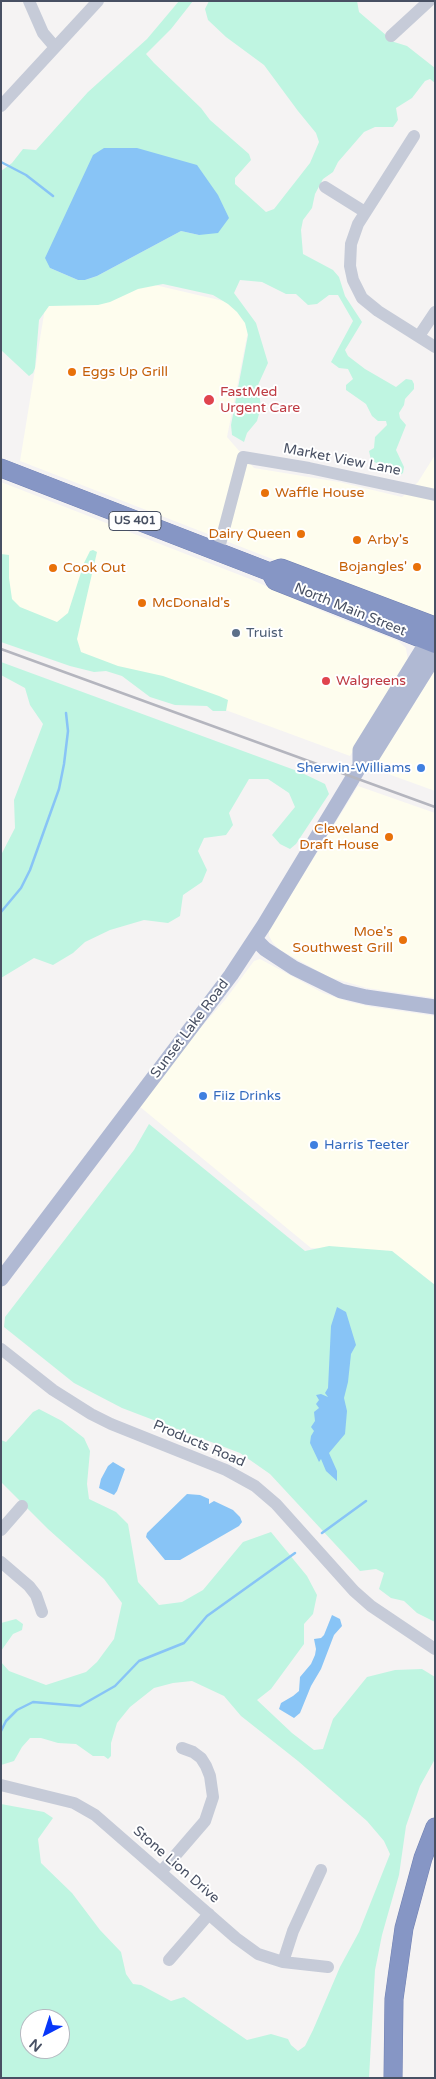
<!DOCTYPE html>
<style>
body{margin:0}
#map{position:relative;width:436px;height:2079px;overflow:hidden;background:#f5f3f3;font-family:"Varela Round",sans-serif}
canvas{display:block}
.frame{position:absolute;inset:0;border:2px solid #485063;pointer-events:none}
.north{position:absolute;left:20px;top:2009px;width:50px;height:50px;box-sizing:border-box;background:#fff;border:1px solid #b6b9c1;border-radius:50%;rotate:220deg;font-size:14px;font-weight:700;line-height:20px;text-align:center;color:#485063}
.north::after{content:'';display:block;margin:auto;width:18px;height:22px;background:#0837f9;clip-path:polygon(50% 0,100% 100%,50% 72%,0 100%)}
</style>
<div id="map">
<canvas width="436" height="2079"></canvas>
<div class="frame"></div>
<div class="north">N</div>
</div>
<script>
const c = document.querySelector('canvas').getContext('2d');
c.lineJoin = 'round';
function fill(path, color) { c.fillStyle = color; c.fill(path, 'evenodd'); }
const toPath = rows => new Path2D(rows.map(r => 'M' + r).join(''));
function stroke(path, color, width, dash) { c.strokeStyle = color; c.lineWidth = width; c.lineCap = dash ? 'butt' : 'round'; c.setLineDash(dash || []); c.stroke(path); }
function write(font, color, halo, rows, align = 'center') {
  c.font = font + ' "Varela Round",sans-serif'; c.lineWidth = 4; c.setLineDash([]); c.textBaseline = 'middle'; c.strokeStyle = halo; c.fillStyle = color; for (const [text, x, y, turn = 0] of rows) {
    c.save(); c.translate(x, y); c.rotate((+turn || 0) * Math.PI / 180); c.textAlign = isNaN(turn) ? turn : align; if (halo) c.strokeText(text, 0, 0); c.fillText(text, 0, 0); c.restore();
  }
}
const commercial = toPath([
 [125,278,232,303,249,326,227,437,254,468,339,482,402,497,418,482,435,455,435,615,431,617,316,576,20,461,46,302],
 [1,482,250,579,333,616,398,641,406,648,408,661,350,756,1,627],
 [435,670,435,791,369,767,398,730],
 [358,786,435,813,435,998,367,988,329,977,280,950,273,943,269,936,269,930,273,924],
 [260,959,323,993,349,1002,372,1007,435,1016,435,1285,392,1251,311,1248,139,1106,188,1042,225,1000,254,961]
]);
const green = toPath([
 [179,1,193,1,171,29,146,54,154,63,201,108,210,120,249,154,251,160,235,178,235,184,266,212,274,209,310,163,319,142,316,133,298,111,264,65,226,37,208,20,205,9,209,1,357,1,359,12,394,42,407,46,435,68,435,83,430,79,425,81,412,98,396,108,398,120,393,127,375,127,364,132,338,162,333,172,323,179,315,194,312,208,303,220,301,230,303,254,333,270,339,277,345,296,362,322,345,350,348,356,365,369,396,387,406,379,412,380,414,384,414,389,405,399,404,405,399,413,400,418,406,425,396,450,404,467,403,473,400,475,388,466,380,465,371,460,369,451,374,448,375,437,387,425,386,421,378,421,372,416,366,404,346,390,346,385,353,379,348,369,339,368,331,362,353,321,338,295,329,295,317,304,308,305,296,294,286,294,262,282,240,280,234,293,256,323,268,363,258,385,261,407,257,421,247,433,244,442,232,435,231,425,248,335,245,323,237,312,228,304,213,295,163,284,138,289,110,302,98,305,49,306,39,320,35,368,33,373,29,376,1,350,1,171,12,163,23,149,36,150,88,92,147,39],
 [218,195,199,235,181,231,97,276,85,280,78,280,50,268],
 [93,550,97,552,77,639,81,652,118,666,163,676,219,696,228,700,226,711,213,711,207,706,175,705,150,697,122,676,106,671,94,672,70,666,1,642,1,554,9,555,9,578,12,599,20,607,57,622,68,613,84,563,90,551],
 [1,662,300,772,325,784,329,794,296,844,290,849,280,844,272,835,295,807,289,793,268,779,249,779,229,813,233,825,226,835,204,838,198,851,207,870,202,882,183,895,180,916,168,923,144,920,110,930,85,942,73,953,53,965,34,958,1,978,1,855,15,828,14,800,43,724,30,705,25,688,1,675],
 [149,1124,305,1251,329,1246,392,1251,435,1285,435,1622,417,1613,404,1601,391,1598,379,1589,384,1573,376,1569,360,1571,270,1474,240,1453,122,1408,74,1383,4,1327,5,1317,134,1150],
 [39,1409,62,1421,84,1438,90,1451,87,1484,89,1499,116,1512,128,1524,138,1582,159,1605,182,1602,203,1590,243,1542,271,1532,307,1576,317,1595,313,1614,304,1624,304,1644,271,1689,257,1700,292,1733,314,1750,323,1749,333,1719,367,1677,395,1670,422,1669,435,1677,435,1759,420,1786,406,1826,399,1875,382,1935,375,1970,369,2078,1,2078,1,1804,44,1812,53,1818,38,1839,41,1863,72,1893,100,1930,121,1952,126,1974,133,1984,141,1985,171,2001,184,1997,247,2040,271,2034,288,2039,291,2045,298,2051,305,2046,313,2030,340,1967,359,1932,390,1854,384,1841,367,1821,298,1761,241,1716,224,1696,192,1681,173,1683,154,1688,130,1707,117,1723,111,1743,111,1756,108,1759,104,1756,93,1756,76,1744,58,1743,41,1738,30,1738,22,1747,14,1761,1,1765,1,1662,9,1671,46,1685,86,1672,97,1662,114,1639,122,1603,104,1579,48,1529,1,1482,1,1440,6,1442,33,1412],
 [30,2019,60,2019,60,2049,30,2049],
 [16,1619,23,1624,22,1630,13,1634,1,1651,1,1623]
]);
const water = toPath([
 [104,148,137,148,197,165,218,195,229,218,218,233,199,235,181,231,97,276,85,280,78,280,50,268,45,258,93,155],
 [337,1307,346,1312,356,1345,351,1354,348,1382,344,1398,347,1411,345,1434,329,1453,337,1471,337,1481,326,1471,321,1459,319,1462,310,1443,311,1436,314,1431,311,1427,315,1421,314,1412,319,1408,316,1404,319,1400,316,1395,321,1394,328,1397,325,1393,328,1388,331,1326],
 [113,1462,125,1469,117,1491,114,1495,99,1488,101,1479,108,1466],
 [187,1494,200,1495,209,1499,209,1504,214,1501,233,1510,240,1517,242,1522,239,1526,180,1560,165,1560,146,1537,147,1533],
 [332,1615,340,1619,342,1626,334,1635,321,1669,311,1686,300,1713,294,1718,279,1709,281,1703,293,1696,299,1691,300,1677,311,1664,315,1655,316,1649,314,1639,321,1638,324,1635]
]);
const stream = toPath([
 [1,162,26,175,53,196],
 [1,912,21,888,30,870,59,789,64,764,68,731,66,713],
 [322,1533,366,1501],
 [1,1731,6,1721,17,1710,33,1702,80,1706,115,1686,139,1661,184,1643,207,1616,295,1553]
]);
const minor = toPath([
 [29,1,43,33,55,47],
 [391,36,429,1],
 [1,106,98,1],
 [414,136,358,224,351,244,350,266,353,280,362,298,378,311,435,347],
 [325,187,365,212],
 [419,336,435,312],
 [218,552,243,457,309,468,435,495],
 [1,1349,53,1390,91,1414,111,1424,226,1470,255,1486,276,1504,354,1591,371,1606,435,1649],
 [1,1530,22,1506],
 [1,1562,29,1586,36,1595,42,1612],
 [1,1785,74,1803,95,1815,236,1938,258,1954,283,1962,328,1967],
 [161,1872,205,1821,213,1797,210,1776,206,1766,201,1758,193,1752,182,1748],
 [169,1960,209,1914],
 [283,1962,293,1931,321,1870]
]);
const major = toPath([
 [360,766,360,750,433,632],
 [255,939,265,949,294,968,341,991,366,997,435,1007],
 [1,1279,231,975,264,925,360,766,372,757,435,656]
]);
const highway = toPath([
 [1,468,270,572,275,581,435,644],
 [270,572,281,568,435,626],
 [393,2078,394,1999,404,1928,423,1858,435,1827]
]);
const rail = toPath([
 [1,649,435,807]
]);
const markers = [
 [72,372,5,"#e8710a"],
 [209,400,6,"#e0444e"],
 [265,493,5,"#e8710a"],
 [301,534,5,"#e8710a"],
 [357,540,5,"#e8710a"],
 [417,567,5,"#e8710a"],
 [53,568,5,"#e8710a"],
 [142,603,5,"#e8710a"],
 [236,633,5,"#5c6f8a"],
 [326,681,5,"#e0444e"],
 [421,768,5,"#3f7fe0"],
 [389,837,5,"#e8710a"],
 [403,940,5,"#e8710a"],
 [203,1096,5,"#3f7fe0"],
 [314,1145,5,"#3f7fe0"]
];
const shields = [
 [135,521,52]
];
const shieldNames = [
 ["US 401",135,521]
];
const foodNames = [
 ["Eggs Up Grill",82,372],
 ["Waffle House",275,493],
 ["Dairy Queen",291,534,"right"],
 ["Arby's",367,540],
 ["Bojangles'",407,567,"right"],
 ["Cook Out",63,568],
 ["McDonald's",152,603],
 ["Cleveland",379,829,"right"],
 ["Draft House",379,845,"right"],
 ["Moe's",393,932,"right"],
 ["Southwest Grill",393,948,"right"]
];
const healthNames = [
 ["FastMed",220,392],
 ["Urgent Care",220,408],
 ["Walgreens",336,681]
];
const streetNames = [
 ["Market View Lane",342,460,11],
 ["North Main Street",350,610,22],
 ["Sunset Lake Road",190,1029,-53],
 ["Products Road",199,1444,23],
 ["Stone Lion Drive",176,1865,41]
];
const serviceNames = [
 ["Truist",246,633]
];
const shopNames = [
 ["Sherwin-Williams",411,768,"right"],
 ["Fiiz Drinks",213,1096],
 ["Harris Teeter",324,1145]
];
fill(commercial, '#fefdee');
fill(green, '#bff5e1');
fill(water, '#88c4f6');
stroke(stream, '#88c4f6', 2.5);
stroke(highway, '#7180b2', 19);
stroke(minor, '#c6cbd8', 12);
stroke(major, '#b0b9d3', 15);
stroke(highway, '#8696c5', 18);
stroke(rail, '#b4b5be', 2.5);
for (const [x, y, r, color] of markers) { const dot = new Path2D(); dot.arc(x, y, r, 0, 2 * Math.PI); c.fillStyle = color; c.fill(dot); stroke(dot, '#fff', 2); }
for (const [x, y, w] of shields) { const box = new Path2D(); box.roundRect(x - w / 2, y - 9.5, w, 19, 4); c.fillStyle = '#fff'; c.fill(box); stroke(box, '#485063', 1); }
write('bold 12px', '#485063', null, shieldNames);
write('14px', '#c56008', '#fff', foodNames, 'left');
write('14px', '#be3a42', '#fff', healthNames, 'left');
write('14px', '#485063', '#fff', streetNames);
write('14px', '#4e5e75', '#fff', serviceNames, 'left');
write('14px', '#366cbe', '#fff', shopNames, 'left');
</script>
